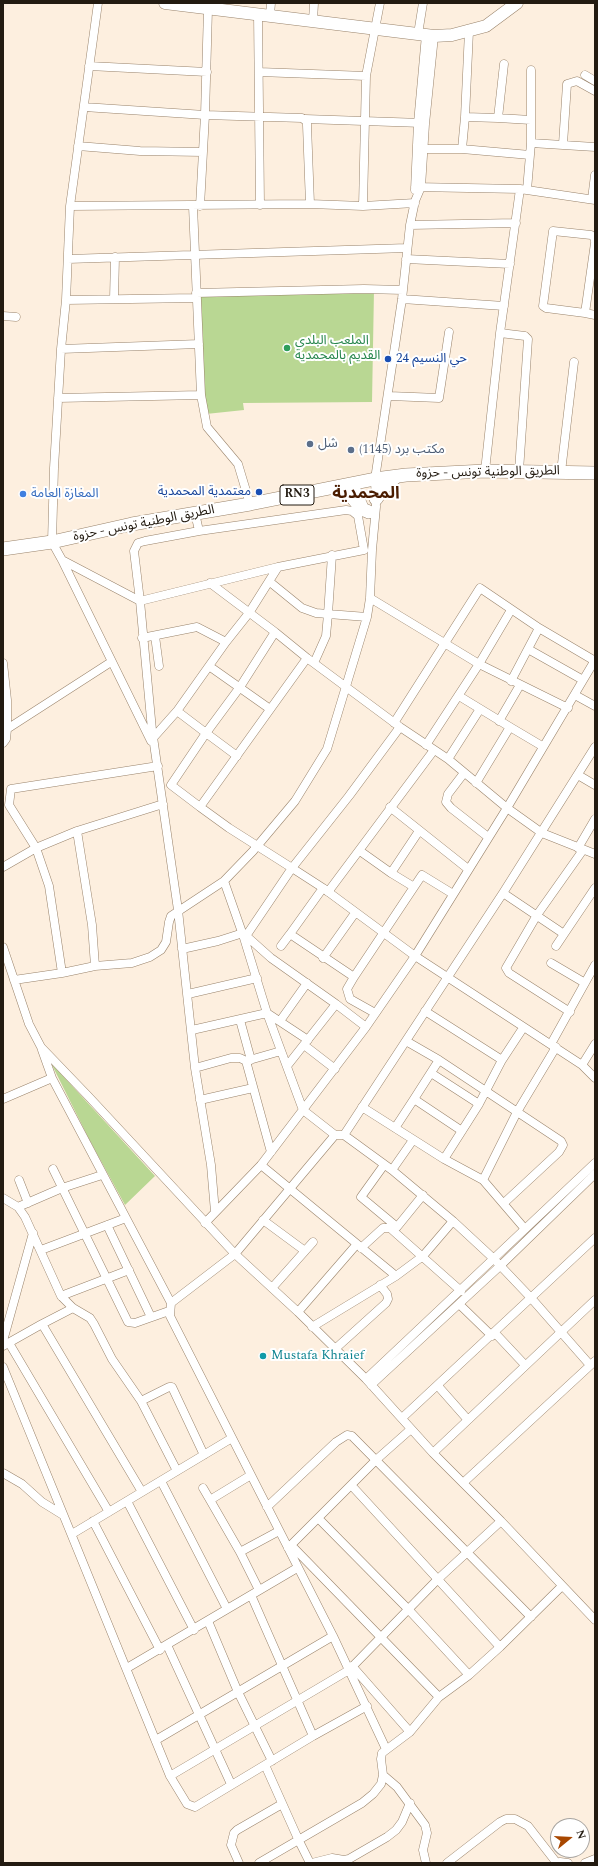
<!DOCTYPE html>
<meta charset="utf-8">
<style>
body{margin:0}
#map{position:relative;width:598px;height:1866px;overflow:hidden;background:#fdefdf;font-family:Spectral,serif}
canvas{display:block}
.frame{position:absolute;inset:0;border:4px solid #231b11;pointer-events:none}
.north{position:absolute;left:550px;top:1818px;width:40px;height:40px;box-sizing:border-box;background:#fff;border:1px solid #a7a4a0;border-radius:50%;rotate:72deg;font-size:11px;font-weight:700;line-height:16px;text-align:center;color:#231b11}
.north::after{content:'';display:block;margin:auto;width:14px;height:18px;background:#a84700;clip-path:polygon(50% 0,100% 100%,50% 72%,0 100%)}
</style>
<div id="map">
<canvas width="598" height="1866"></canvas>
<div class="frame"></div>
<div class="north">N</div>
</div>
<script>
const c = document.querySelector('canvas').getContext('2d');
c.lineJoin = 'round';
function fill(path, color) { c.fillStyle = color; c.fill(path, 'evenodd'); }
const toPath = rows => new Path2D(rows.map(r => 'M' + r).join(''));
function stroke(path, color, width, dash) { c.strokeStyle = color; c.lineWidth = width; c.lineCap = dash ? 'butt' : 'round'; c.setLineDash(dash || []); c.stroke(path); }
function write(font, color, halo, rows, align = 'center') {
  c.font = font + ' Spectral,"Noto Sans Arabic",serif'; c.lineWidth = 4; c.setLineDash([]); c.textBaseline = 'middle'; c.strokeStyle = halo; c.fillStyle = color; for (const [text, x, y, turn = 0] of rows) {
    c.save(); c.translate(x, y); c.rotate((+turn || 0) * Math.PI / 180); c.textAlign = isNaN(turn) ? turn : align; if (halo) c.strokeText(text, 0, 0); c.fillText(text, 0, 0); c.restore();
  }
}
const green = toPath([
 [374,290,372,402,243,403,244,410,206,414,196,294],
 [51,1063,155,1176,125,1205,89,1139]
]);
const street = toPath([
 [98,3,70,206,66,300,196,298],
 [258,13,260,205],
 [270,15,271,3],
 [313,21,314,3],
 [418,34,423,3],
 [434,36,425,124,421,187,415,201,410,225,402,299,375,479,376,507,372,550,370,598,367,617,327,749,295,801,253,851,224,881,244,938,267,1013,303,1110,335,1135,344,1135,392,1170,453,1221,494,1259,532,1299,590,1365],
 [89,66,207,72],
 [531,70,531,143],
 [259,72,366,76,363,206],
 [585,75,595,81],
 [366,76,380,3],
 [84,107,205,115,302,118,307,122,307,125,310,204],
 [465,117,469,31],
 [498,118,531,120],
 [305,119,422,123],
 [563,144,567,84,577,81,595,91],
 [78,146,140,151,203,152],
 [424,149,462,149,465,117,498,118,504,64],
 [462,149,530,155],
 [415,187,520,189,595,200],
 [415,190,418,123,426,35],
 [527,190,531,143,595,147],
 [592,199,595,175],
 [70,206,310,204,363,206,415,203],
 [200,206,205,115,208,9],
 [410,225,516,223],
 [595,241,594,237,591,235,553,231,543,306,546,308,585,313,595,243],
 [68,259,407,248],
 [406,259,510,264],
 [196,293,364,289,403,290],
 [114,299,115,257],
 [402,299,504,306],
 [66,300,61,349,54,468,52,542,62,560,140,601,152,730,178,910,195,1068,211,1165,215,1212],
 [585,313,595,315],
 [3,316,16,317],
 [500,333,525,336,528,339,519,471],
 [61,349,199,344],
 [201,395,207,427,238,464,250,504],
 [389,396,439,398,449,332],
 [58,398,201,395,193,206],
 [485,471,500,333,520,189],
 [561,472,574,362],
 [354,484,363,504],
 [195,513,199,531],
 [62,560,151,741],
 [278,567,140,601,134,551,138,543,145,541,199,531,346,510,352,511,358,516,364,550,278,567,249,613,226,642,177,711,206,733,240,687,275,632,307,658,200,807,229,828,292,868,349,796,400,727],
 [270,582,302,608,316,613,328,614,332,555],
 [210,583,275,632],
 [370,598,479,664,568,708],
 [155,636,159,666],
 [142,638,197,627,226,642],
 [528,649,583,680],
 [307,658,400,727,448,759,507,808,542,833,595,854],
 [3,663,7,700,7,729],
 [314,663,326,636,328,614,367,617],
 [209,666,270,709],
 [511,681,539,628],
 [575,695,595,706],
 [459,696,510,727,476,783],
 [499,721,520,685],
 [394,723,480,588,539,628,595,661],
 [510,727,542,746],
 [153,738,177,711],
 [3,743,6,739,7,729,111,662],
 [426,745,479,664,511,610],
 [448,759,480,709],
 [464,773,448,794,446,802,451,808,488,837],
 [578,775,595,785],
 [200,807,171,785,206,733,237,756],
 [390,807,468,869],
 [419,831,391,873,414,887,422,875,453,894],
 [578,848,595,819],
 [360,851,391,873],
 [3,867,36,848,9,805,11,789,158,766],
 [328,892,434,750],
 [503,893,564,934,556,946],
 [290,934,323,888],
 [564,934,595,888],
 [246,936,292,868,323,888,415,956,582,1065,595,1078],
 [281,946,290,934,354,977,347,989,350,999,375,1013],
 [3,947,29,1024,41,1047,90,1098,235,1254,298,1312,366,1379,433,1453,501,1521,595,1620],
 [182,949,218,941,243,933,271,958,336,1004,287,1066],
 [323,958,355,913],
 [551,963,585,983],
 [95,966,132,963,150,957,161,950,166,942,169,922,171,916,224,881],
 [62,973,49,886,36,848,77,831],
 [354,977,414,887],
 [14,980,62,973,95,966,92,925,77,831,163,804],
 [188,994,257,978],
 [336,1004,366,1027],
 [425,1011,502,1060],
 [570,1012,509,973,506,968,537,915,583,850],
 [240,1020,251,1060],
 [280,1021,307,983],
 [523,1028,502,1060,479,1104,444,1159,483,1180,525,1229],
 [192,1030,267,1013,308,1040],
 [406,1041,439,1060,561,1141,563,1145,559,1152,504,1203],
 [551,1044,595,965],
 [304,1045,335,1069],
 [42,1050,52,1078,171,1303,235,1254,335,1135],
 [439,1060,414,1099,462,1131],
 [246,1061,271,1152],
 [582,1065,595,1044],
 [195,1068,231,1058,240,1058,246,1061,281,1051],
 [431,1073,479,1104],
 [3,1099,52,1078],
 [200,1100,253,1088],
 [362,1107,444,1159],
 [395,1128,414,1099],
 [344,1135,503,893,595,747],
 [261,1165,396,1276,312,1327],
 [384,1165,361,1197,397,1227,423,1195],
 [53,1169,128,1322,135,1323,169,1311],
 [392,1170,413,1140],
 [19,1180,28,1203],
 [483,1180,517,1112,556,1047],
 [3,1198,18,1207,25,1217,61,1296,73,1308,90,1318,94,1324,112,1359,141,1401,177,1471],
 [18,1207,62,1188,102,1175],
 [263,1220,305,1251],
 [205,1223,261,1165,366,1027,415,956,507,808,595,660],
 [107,1225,151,1317],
 [361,1248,383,1228,390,1228,461,1291],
 [41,1250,126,1218],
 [396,1276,423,1256,453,1221],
 [272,1288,313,1242],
 [61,1296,129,1270],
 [171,1303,170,1316,333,1636,386,1749],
 [459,1304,492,1336],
 [298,1312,357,1244],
 [42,1324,73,1308],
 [495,1333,525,1365],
 [3,1341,33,1233],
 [9,1343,109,1512],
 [3,1346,42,1324,142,1492],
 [335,1349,386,1303,388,1299,387,1294,380,1285],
 [3,1367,170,1776,187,1804,195,1807,313,1736,367,1706],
 [366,1379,595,1163],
 [371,1385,500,1266,595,1174],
 [438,1386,468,1420],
 [141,1401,169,1387,172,1387,204,1455],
 [402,1418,595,1238],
 [433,1453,595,1300],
 [3,1473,22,1484,42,1502,63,1515],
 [251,1475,210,1500,240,1552,259,1590],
 [161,1481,227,1609],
 [463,1483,595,1361],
 [352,1486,500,1647],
 [203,1488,210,1500],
 [127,1501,194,1630],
 [267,1507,336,1442,347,1435,352,1436,531,1617],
 [318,1518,408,1609,469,1675],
 [93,1521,160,1650],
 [72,1534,232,1438],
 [291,1545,439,1697],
 [288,1548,376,1460,411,1429],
 [240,1552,279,1531],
 [251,1595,313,1736],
 [208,1621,238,1692,272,1761],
 [167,1645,231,1784],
 [352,1666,410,1732],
 [127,1668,297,1568],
 [156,1740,333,1636],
 [265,1765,299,1841,310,1863],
 [383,1775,397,1787,425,1825,427,1833,423,1850,426,1863],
 [170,1776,349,1670,437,1580,501,1521],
 [239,1863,231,1845,234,1833,237,1830,282,1804],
 [259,1863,362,1803,373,1794,381,1784,383,1775,381,1759,382,1753,410,1732,439,1697,469,1675,500,1647,562,1586],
 [312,1863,332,1858,344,1860,349,1859,387,1837,396,1830,402,1822,410,1803],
 [447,1863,500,1822,506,1819,515,1819,528,1826,556,1862],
 [555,1863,560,1862,568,1863],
 [585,1863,595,1859]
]);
const secondary = toPath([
 [165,3,434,36,452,35,486,26,517,3]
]);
const primary = toPath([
 [336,487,350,495,362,509,369,512],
 [376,499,386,485,396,477],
 [3,549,52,542,132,524,250,504,375,479,406,475,485,471,595,473]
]);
const markers = [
 [287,348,4,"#2e9e5b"],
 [388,359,4,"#1a4fb4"],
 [310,444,4,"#5c6f8a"],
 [351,450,4,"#5c6f8a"],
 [259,492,4,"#1a4fb4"],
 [23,494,4,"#3f7fe0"],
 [263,1356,4,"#0f9aa8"]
];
const shields = [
 [297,495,34]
];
const shieldNames = [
 ["RN3",297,495]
];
const leisureNames = [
 ["الملعب البلدي",295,341],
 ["القديم بالمحمدية",295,356]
];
const transitNames = [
 ["حي النسيم 24",396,359],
 ["معتمدية المحمدية",251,492,"right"]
];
const serviceNames = [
 ["شل",318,444],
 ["مكتب برد (1145)",359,450]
];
const streetNames = [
 ["الطريق الوطنية تونس - حزوة",488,473,-1],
 ["الطريق الوطنية تونس - حزوة",144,524,-11]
];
const shopNames = [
 ["المغازة العامة",31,494]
];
const cultureNames = [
 ["Mustafa Khraief",271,1356]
];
const districtNames = [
 ["المحمدية",366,495]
];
fill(green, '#b9d793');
stroke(street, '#99836b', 9);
stroke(secondary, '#99836b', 13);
stroke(primary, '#99836b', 14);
stroke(street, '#fff', 8);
stroke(secondary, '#fff', 12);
stroke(primary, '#fff', 13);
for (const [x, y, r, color] of markers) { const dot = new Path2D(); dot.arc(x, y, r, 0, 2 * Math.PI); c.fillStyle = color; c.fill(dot); stroke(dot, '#fff', 1.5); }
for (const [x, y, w] of shields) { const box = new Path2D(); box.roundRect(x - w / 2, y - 10, w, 20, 3); c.fillStyle = '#fff'; c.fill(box); stroke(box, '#231b11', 1); }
write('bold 12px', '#231b11', null, shieldNames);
write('13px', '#27864d', '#fff', leisureNames, 'left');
write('13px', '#164399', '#fff', transitNames, 'left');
write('13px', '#4e5e75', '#fff', serviceNames, 'left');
write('13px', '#231b11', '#fff', streetNames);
write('13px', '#366cbe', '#fff', shopNames, 'left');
write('13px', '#0d838f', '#fff', cultureNames, 'left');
write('bold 17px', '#4a1c00', '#fff', districtNames);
</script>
